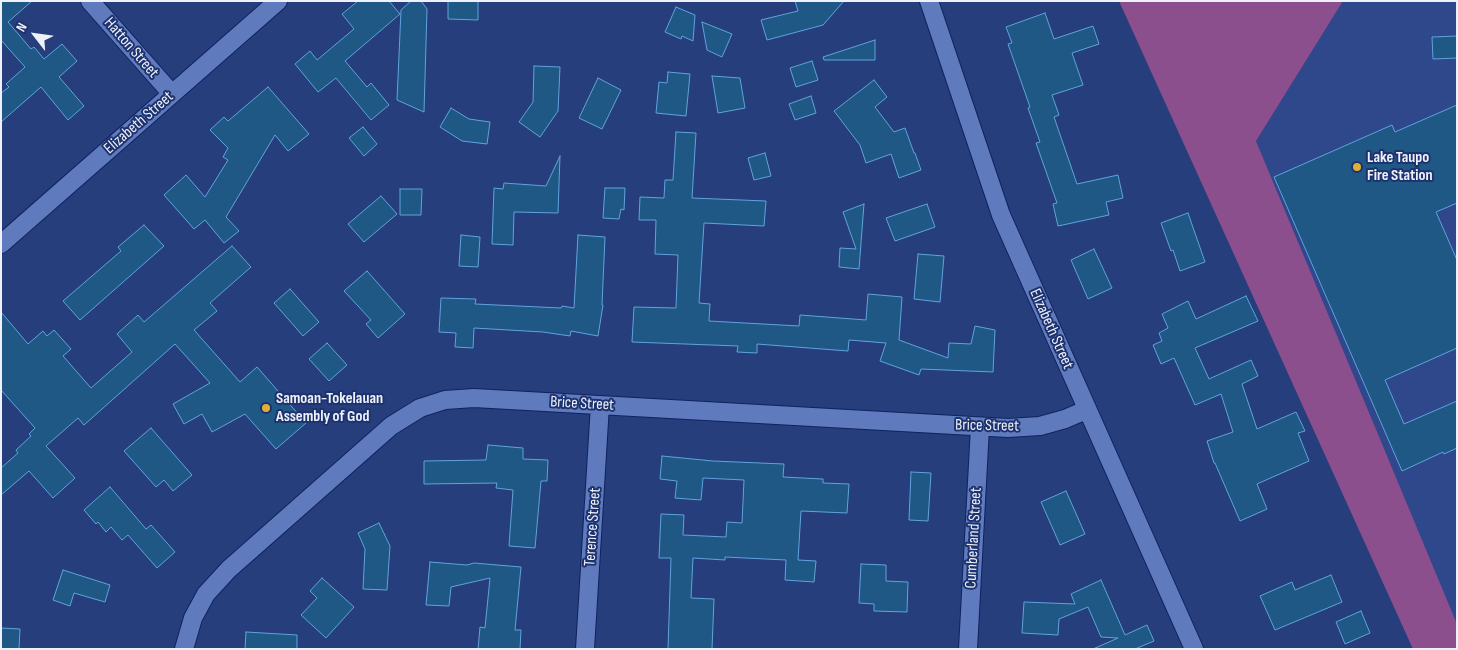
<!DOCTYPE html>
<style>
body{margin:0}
#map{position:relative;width:1458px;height:650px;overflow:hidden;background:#273e7c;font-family:"Sofia Sans Condensed",sans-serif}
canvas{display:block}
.frame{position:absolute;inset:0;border:2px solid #eef1f9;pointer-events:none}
.north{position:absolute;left:10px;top:10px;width:50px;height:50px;-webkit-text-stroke:4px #1d3370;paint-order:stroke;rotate:300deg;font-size:14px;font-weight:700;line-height:20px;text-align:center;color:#eef1f9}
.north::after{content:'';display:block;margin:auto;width:18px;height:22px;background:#eef1f9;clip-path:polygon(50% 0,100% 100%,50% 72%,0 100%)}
</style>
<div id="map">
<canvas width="1458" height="650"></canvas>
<div class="frame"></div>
<div class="north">N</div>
</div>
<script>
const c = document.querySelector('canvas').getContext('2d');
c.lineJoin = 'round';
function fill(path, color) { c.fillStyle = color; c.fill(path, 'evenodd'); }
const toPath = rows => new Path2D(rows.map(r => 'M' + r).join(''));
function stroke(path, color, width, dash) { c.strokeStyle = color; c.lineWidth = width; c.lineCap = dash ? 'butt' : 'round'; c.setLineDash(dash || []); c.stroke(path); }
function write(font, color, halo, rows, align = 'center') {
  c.font = font + ' "Sofia Sans Condensed",sans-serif'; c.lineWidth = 4; c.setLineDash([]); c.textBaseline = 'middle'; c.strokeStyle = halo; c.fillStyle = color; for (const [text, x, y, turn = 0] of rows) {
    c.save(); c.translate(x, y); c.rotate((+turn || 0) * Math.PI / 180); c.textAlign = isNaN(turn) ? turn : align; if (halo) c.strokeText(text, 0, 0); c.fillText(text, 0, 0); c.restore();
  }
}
const built = toPath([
 [1343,1,1457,1,1457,624,1256,141]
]);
const green = toPath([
 [1119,1,1343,1,1256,141,1457,624,1457,649,1413,649]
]);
const building = toPath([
 [1,1,32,1,8,22,31,49,34,47,44,59,62,44,77,61,59,77,84,106,68,120,41,87,1,122,1,93,9,87,6,84,25,67,1,40,1,1],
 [358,1,389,1,400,14,345,61,367,87,371,83,389,105,371,120,336,78,318,92,295,64,310,51,317,60,354,29,342,14,358,1],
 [411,1,421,1,427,9,424,112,397,100,401,10,411,1],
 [448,1,478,1,478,20,448,19,448,1],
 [795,1,844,1,823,25,767,40,761,20,798,11,795,1],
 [676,7,695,15,693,41,682,36,681,39,665,32,676,7],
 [1045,13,1054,39,1093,26,1099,44,1072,53,1083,85,1052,95,1059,115,1054,117,1077,184,1118,175,1123,198,1106,202,1109,215,1058,226,1053,204,1057,203,1036,143,1040,142,1028,108,1030,107,1008,44,1012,43,1006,27,1045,13],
 [702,22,732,34,722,57,707,50,702,22],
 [1457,36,1457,58,1433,59,1432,37,1457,36],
 [875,40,875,60,824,60,823,57,875,40],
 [812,61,818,80,796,87,790,68,812,61],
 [534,66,560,67,558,111,540,137,519,122,533,102,534,66],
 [668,72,690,74,686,116,656,113,659,82,667,83,668,72],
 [712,76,740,78,745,108,718,113,712,76],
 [598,78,621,90,602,129,579,118,598,78],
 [874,80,887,97,875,107,894,132,905,128,914,153,915,153,921,170,899,178,891,154,866,163,860,145,834,111,874,80],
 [268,87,309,134,288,151,275,135,226,217,239,231,224,243,205,220,194,229,164,195,186,175,205,197,228,160,223,157,228,148,210,130,224,117,228,121,268,87],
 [811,96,816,113,795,120,789,104,811,96],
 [1457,105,1457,203,1436,212,1457,260,1457,348,1385,380,1404,424,1457,401,1457,448,1444,454,1443,452,1402,471,1274,177,1392,125,1395,132,1457,105],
 [451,108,469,119,490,122,487,144,462,141,440,127,451,108],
 [363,127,377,144,364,156,349,138,363,127],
 [676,132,696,133,692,198,766,201,764,226,704,223,699,303,710,304,709,321,799,326,800,315,866,320,868,294,902,297,899,340,948,358,949,343,971,344,975,326,995,330,993,372,921,369,919,375,880,361,886,343,849,340,848,351,757,344,757,353,737,352,738,346,632,342,634,307,676,308,678,255,655,254,656,220,639,220,640,197,664,198,665,180,673,180,676,132],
 [765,153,771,176,754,180,748,158,765,153],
 [560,156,558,213,514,212,513,245,492,244,494,188,503,189,504,183,546,186,560,156],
 [605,188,625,188,624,210,621,209,619,219,603,218,605,188],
 [400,189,422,189,421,215,400,215,400,189],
 [381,196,397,214,364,242,348,224,381,196],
 [864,204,859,269,839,267,840,248,856,249,843,212,864,204],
 [927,204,935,227,895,241,886,218,927,204],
 [1188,213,1205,262,1180,271,1173,250,1171,251,1161,223,1188,213],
 [144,225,164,246,80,320,63,301,121,251,118,247,144,225],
 [461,235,480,237,478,267,459,266,461,235],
 [578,235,605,237,602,305,603,305,598,336,571,331,570,336,543,332,474,328,473,348,455,347,456,333,439,332,441,298,476,299,475,304,561,308,562,306,574,308,578,235],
 [232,246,251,267,210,303,217,311,194,330,240,382,257,367,306,423,276,449,245,414,212,432,202,414,184,424,173,404,210,383,175,344,84,425,78,418,46,446,75,478,53,498,29,471,1,495,1,468,18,453,16,450,31,436,29,434,35,428,1,390,1,312,28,344,43,331,47,336,54,330,71,349,63,356,91,388,132,352,117,334,138,315,144,322,232,246],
 [1094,249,1112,288,1088,299,1071,260,1094,249],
 [918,254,944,256,940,302,914,299,918,254],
 [367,271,405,314,378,338,366,324,371,320,344,291,367,271],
 [290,289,319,322,303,336,274,303,290,289],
 [1246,296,1258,321,1195,348,1209,379,1251,360,1258,376,1242,384,1257,429,1296,412,1305,431,1298,433,1309,461,1257,484,1267,509,1240,521,1215,463,1214,463,1207,441,1233,432,1221,394,1195,405,1174,358,1161,364,1153,345,1162,341,1159,333,1168,328,1162,314,1188,301,1196,319,1246,296],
 [327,343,347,365,329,381,309,359,327,343],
 [151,428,192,475,173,491,164,480,156,487,124,451,151,428],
 [488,445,523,448,523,459,548,460,547,481,541,481,535,548,509,546,513,490,496,488,497,483,424,484,424,461,486,460,488,445],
 [662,456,713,461,784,464,783,477,823,479,823,483,849,484,847,513,801,511,798,560,816,561,814,582,785,580,786,560,725,557,725,560,693,558,691,598,714,599,712,649,668,649,671,558,659,558,661,514,684,515,683,535,726,537,727,522,742,523,744,480,703,478,701,500,675,498,677,481,660,479,662,456],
 [911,472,931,473,928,521,909,520,911,472],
 [110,487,146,529,151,525,175,552,157,568,128,535,122,540,111,527,106,532,98,522,96,524,84,510,110,487],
 [1066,491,1085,534,1060,545,1041,502,1066,491],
 [379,523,390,546,387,590,363,589,365,549,358,533,379,523],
 [430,562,467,565,474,563,521,567,515,630,521,630,520,649,478,649,480,627,485,628,490,578,451,587,449,606,426,605,430,562],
 [861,564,886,565,886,581,908,582,907,612,874,611,874,604,859,603,861,564],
 [63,570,110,585,105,602,74,593,70,606,53,600,63,570],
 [1331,575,1342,602,1275,630,1260,596,1292,582,1295,590,1331,575],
 [322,578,354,607,326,638,301,615,317,598,310,591,322,578],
 [1101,580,1125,635,1147,625,1154,641,1135,649,1093,649,1118,638,1101,637,1088,607,1059,619,1058,635,1022,633,1024,602,1075,604,1071,594,1101,580],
 [1361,611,1370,633,1345,644,1336,622,1361,611],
 [1,628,20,629,19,649,1,649,1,628],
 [246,632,297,635,297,649,245,649,246,632]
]);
const minor = toPath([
 [90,1,172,94],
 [929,1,1001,215,1194,649],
 [1,244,278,1],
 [184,649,193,618,206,594,229,569,391,426,420,408,445,400,474,398,1008,428,1040,426,1065,419,1086,410],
 [585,649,600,405],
 [968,649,980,427]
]);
const markers = [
 [1357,167,5,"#e0b034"],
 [266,408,5,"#e0b034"]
];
const streetNames = [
 ["Hatton Street",131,48,49],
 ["Elizabeth Street",139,123,-41],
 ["Elizabeth Street",1051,329,66],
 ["Brice Street",582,404,3],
 ["Brice Street",987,426,1],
 ["Terence Street",593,527,-86],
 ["Cumberland Street",974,538,-87]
];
const poiNames = [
 ["Lake Taupo",1367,158],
 ["Fire Station",1367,176],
 ["Samoan-Tokelauan",276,399],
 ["Assembly of God",276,417]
];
fill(built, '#2f478b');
fill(green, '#8c4f8e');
fill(building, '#1f5884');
stroke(building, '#60a3dd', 1);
stroke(minor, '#10235e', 20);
stroke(minor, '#5f7bbe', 18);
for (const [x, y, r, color] of markers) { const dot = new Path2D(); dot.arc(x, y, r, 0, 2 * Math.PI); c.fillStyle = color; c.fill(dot); stroke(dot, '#1d3370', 2); }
write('16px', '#eef1f9', '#1d3370', streetNames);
write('bold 16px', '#eef1f9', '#1d3370', poiNames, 'left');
</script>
